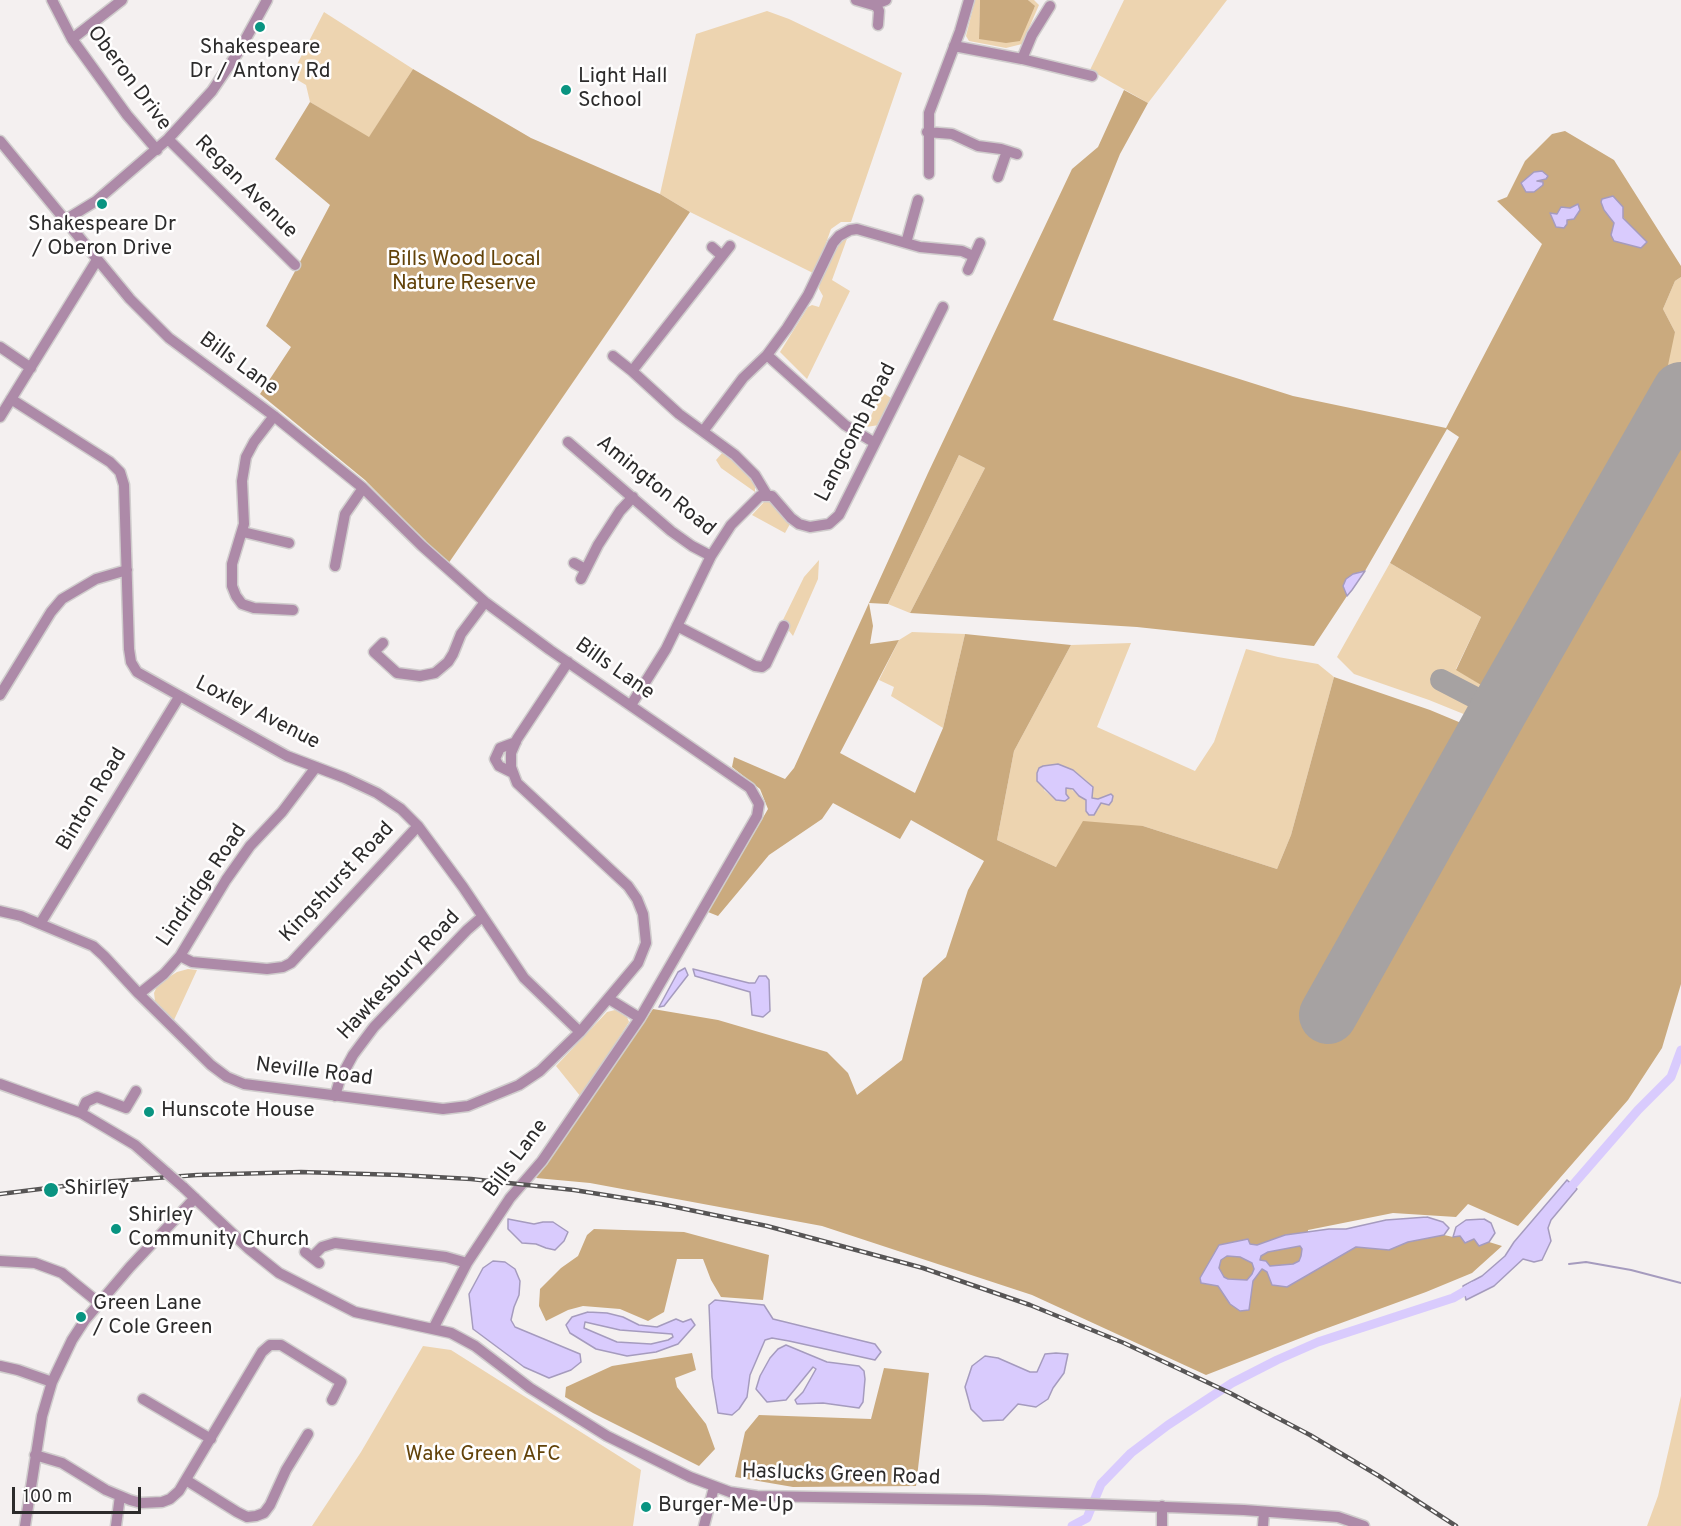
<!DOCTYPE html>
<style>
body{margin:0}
#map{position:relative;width:1681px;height:1526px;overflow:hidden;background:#f4f0f0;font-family:Overpass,sans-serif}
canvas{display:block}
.scale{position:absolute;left:12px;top:1487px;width:129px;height:27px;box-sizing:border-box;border:3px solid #2c2b2b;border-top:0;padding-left:8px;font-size:18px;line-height:21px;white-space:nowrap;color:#2c2b2b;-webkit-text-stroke:4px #fffefe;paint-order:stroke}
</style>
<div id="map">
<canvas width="1681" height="1526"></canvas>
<div class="scale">100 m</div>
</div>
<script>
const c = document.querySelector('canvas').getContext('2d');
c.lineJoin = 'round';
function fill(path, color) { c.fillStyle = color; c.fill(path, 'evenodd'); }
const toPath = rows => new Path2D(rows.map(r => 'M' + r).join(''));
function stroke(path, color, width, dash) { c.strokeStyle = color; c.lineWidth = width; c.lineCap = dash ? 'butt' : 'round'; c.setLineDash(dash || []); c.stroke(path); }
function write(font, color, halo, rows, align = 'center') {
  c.font = font + ' Overpass,sans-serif'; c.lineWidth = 5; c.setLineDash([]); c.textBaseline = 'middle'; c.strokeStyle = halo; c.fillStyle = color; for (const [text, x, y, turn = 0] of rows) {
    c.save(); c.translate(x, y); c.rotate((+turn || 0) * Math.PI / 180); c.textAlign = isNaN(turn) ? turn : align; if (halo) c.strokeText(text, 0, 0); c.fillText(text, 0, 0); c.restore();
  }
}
const green = toPath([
 [975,0,980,0,979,39,1035,7,1028,0,1034,0,1039,5,1022,44,1006,48,969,41,966,36],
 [1124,0,1227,0,1148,103,1090,70],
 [767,11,789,19,902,73,851,222,841,222,831,229,815,274,690,212,660,194,696,34],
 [324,12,413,69,369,138,310,102,306,85,291,76],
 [848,236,832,280,850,291,807,379,780,352,808,307,812,305,819,307,823,296,819,289,820,281,835,249],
 [1681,277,1681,445,1557,663,1419,891,1344,1027,1312,1015,1471,717,1429,700,1354,674,1337,657,1390,563,1481,617,1456,669,1486,688,1675,332,1663,309,1675,281],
 [882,392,891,398,879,425,866,427],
 [723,452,746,471,755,484,755,492,721,468,716,460],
 [959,455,985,468,910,613,888,604],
 [764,502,770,502,790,524,785,533,752,515],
 [819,560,818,579,793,636,782,622,804,577],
 [912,632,965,634,943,728,891,696,894,687,879,680,899,640],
 [1131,643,1097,727,1195,771,1214,742,1246,649,1278,657,1318,664,1334,677,1291,835,1277,869,1143,826,1056,867,997,840,1014,751,1071,645],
 [1058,764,1073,770,1087,781,1093,787,1092,798,1098,799,1102,797,1104,803,1101,803,1098,810,1089,815,1086,811,1086,800,1068,787,1066,788,1066,794,1056,800,1044,790,1043,766],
 [188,969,197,970,174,1020,155,1001,154,993,158,984,177,972],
 [615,1010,627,1017,629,1022,581,1097,556,1066,607,1012],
 [423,1346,451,1350,641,1470,633,1526,312,1526,361,1452],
 [1681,1396,1681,1526,1647,1526,1658,1496]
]);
const forest = toPath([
 [980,0,1028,0,1035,6,1020,41,1006,43,979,39],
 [413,69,531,138,660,194,690,212,448,564,365,480,260,394,291,347,266,326,330,205,275,159,310,102,369,137],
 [1124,90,1148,103,1120,154,1053,320,1293,396,1446,428,1542,244,1497,201,1507,197,1525,161,1552,134,1565,131,1614,160,1681,266,1681,277,1675,281,1663,309,1675,332,1667,370,1486,688,1456,670,1481,617,1390,563,1459,437,1447,429,1365,571,1359,572,1343,586,1347,596,1314,646,1137,627,910,613,985,468,959,455,888,604,869,603,873,626,870,644,899,640,840,753,915,793,943,728,965,634,1071,645,1014,751,997,840,1056,867,1083,821,1143,826,1277,869,1291,835,1334,677,1430,710,1466,725,1312,1015,1344,1027,1419,891,1557,663,1681,445,1681,984,1662,1048,1628,1100,1518,1226,1468,1204,1456,1217,1393,1213,1308,1230,1308,1274,1356,1247,1389,1250,1408,1242,1444,1235,1453,1237,1460,1236,1474,1239,1479,1246,1489,1242,1502,1246,1472,1273,1426,1292,1311,1334,1206,1375,1032,1295,822,1226,590,1183,536,1178,548,1162,653,1009,718,1020,827,1052,848,1073,857,1095,902,1060,923,978,946,957,968,890,984,861,911,820,900,839,833,803,822,819,769,855,718,916,708,912,768,809,760,789,732,767,734,757,785,779,794,768,928,473,1072,169,1098,147],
 [1623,207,1623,217,1626,221,1626,243,1614,241,1611,235,1614,223,1604,210],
 [594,1229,684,1232,769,1255,763,1300,721,1297,711,1280,703,1259,677,1259,664,1312,648,1321,620,1309,583,1306,568,1310,546,1321,539,1306,540,1289,561,1268,578,1256,587,1235],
 [692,1353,696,1370,675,1378,677,1387,706,1424,715,1449,699,1466,593,1413,565,1397,566,1387,612,1366],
 [884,1368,929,1373,916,1486,793,1487,735,1477,745,1432,759,1415,871,1419]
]);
const water = toPath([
 [1542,171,1548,176,1546,179,1537,181,1543,182,1543,185,1534,192,1526,192,1521,183,1534,172,1542,171],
 [1613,196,1623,207,1623,218,1647,242,1641,248,1614,241,1611,235,1614,223,1604,210,1601,202,1602,199,1613,196],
 [1578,204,1580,210,1574,219,1567,220,1567,224,1564,228,1556,227,1550,213,1557,214,1561,207,1570,208,1578,204],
 [1365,571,1352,590,1347,596,1343,586,1346,579,1353,574,1365,571],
 [1058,764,1073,770,1093,787,1092,798,1098,799,1111,794,1113,796,1112,801,1109,805,1101,803,1094,815,1089,815,1086,811,1086,800,1079,796,1073,789,1066,788,1066,794,1069,798,1065,801,1056,800,1037,781,1037,773,1039,768,1043,766,1058,764],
 [685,968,688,975,664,1006,659,1007,678,972,685,968],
 [693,969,749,983,755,983,759,976,766,976,769,980,770,1011,763,1017,752,1015,750,992,695,976,693,969],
 [1567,1180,1577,1189,1551,1220,1548,1228,1551,1241,1542,1260,1534,1262,1523,1259,1494,1286,1466,1300,1463,1286,1482,1276,1505,1256,1514,1242,1567,1180],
 [1427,1217,1443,1222,1449,1228,1444,1235,1408,1242,1389,1250,1356,1247,1287,1287,1272,1285,1267,1272,1262,1269,1253,1281,1249,1310,1240,1311,1230,1304,1218,1286,1201,1283,1200,1278,1219,1245,1248,1239,1250,1244,1257,1245,1285,1235,1329,1229,1346,1229,1386,1220,1427,1217],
 [1300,1246,1302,1249,1301,1256,1299,1261,1293,1264,1270,1266,1266,1261,1260,1260,1261,1256,1268,1252,1300,1246],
 [1227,1256,1240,1257,1252,1263,1254,1269,1252,1274,1247,1280,1228,1279,1224,1277,1219,1268,1221,1260,1227,1256],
 [508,1219,534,1224,543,1222,553,1222,568,1232,564,1241,555,1250,546,1248,536,1244,522,1243,508,1229,508,1219],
 [1484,1219,1491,1223,1495,1233,1489,1242,1479,1246,1474,1239,1465,1243,1460,1236,1453,1237,1456,1227,1466,1220,1484,1219],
 [493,1261,505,1262,515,1269,520,1281,519,1295,514,1307,511,1320,515,1327,580,1354,581,1362,571,1370,549,1378,524,1367,473,1329,469,1294,483,1268,493,1261],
 [715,1300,764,1305,773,1319,875,1344,881,1352,875,1360,789,1341,772,1338,765,1340,750,1375,747,1397,739,1409,732,1415,718,1413,712,1377,709,1305,715,1300],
 [588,1312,607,1313,623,1317,639,1325,657,1327,676,1319,683,1322,691,1319,695,1325,678,1344,656,1352,627,1356,596,1349,570,1333,566,1325,572,1317,588,1312],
 [585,1322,620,1330,672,1334,673,1337,668,1340,651,1344,617,1342,584,1328,585,1322],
 [786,1345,827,1362,859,1366,864,1371,865,1379,863,1402,859,1408,823,1403,797,1404,795,1400,803,1392,816,1369,813,1367,786,1400,767,1402,756,1389,760,1376,770,1358,778,1349,786,1345],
 [1056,1353,1068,1354,1064,1373,1053,1388,1048,1399,1036,1407,1018,1404,1003,1420,983,1421,971,1409,965,1387,972,1366,985,1356,998,1358,1030,1372,1037,1372,1045,1354,1056,1353]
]);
const stream = toPath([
 [1569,1264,1586,1262,1631,1270,1681,1283]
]);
const canal = toPath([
 [1565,1194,1638,1110,1671,1077,1681,1050],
 [1072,1526,1087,1518,1101,1484,1131,1453,1168,1425,1232,1383,1277,1360,1318,1342,1453,1298,1474,1286]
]);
const taxiway = toPath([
 [1441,680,1499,710]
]);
const runway = toPath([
 [1328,1015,1499,710,1681,391]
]);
const minor = toPath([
 [52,0,72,39,127,115,157,150],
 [856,0,873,5,886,0],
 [876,5,879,11,878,25],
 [72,39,122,0],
 [954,46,1022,59,1092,76],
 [1022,59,1032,35,1050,6],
 [927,132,952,134,978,146,1001,149,1017,154],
 [168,139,295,265],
 [0,141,130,299,169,338,274,416,363,488,422,546,485,602,550,650,750,788,759,804,757,816,640,1018,542,1161,510,1198,467,1263,433,1329],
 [929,174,929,113,960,31,969,0],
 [998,177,1007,151],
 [65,220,96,201,168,139,212,91,239,51,267,0],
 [906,243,918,200],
 [730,246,632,371,679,414,735,455,755,475,767,495],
 [712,247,721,255],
 [968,270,980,243],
 [0,347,31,368],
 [767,355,845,425,875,443],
 [613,356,632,371],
 [11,399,110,462,120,472,124,485,129,649,131,662,137,672,287,756,345,778,377,793,401,809,418,826,463,887,524,978,580,1032],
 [274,416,254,442,246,457,242,481,244,524,232,564,232,586,236,596,242,604,254,608,293,610],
 [0,417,97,260],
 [704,430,743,378,767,355,787,328,808,295,833,243,839,236,850,230,857,229,920,247,962,251,973,256],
 [568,442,671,531,692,546,711,556],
 [243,532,289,543],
 [574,563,585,569],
 [335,566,345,514,363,488],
 [581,579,598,545,620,511,633,497],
 [677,626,755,666,762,667,766,664,784,626],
 [383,643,374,652,397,673,420,676,435,673,448,662,453,654,461,634,485,602],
 [0,695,51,612,62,599,96,579,127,570],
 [631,705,666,649,711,556,731,525,760,496,772,496,791,518,799,524,810,527,829,524,839,515,943,307],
 [513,773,499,766,495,759,500,748,516,742],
 [0,911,21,916,93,946,104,956,139,994,211,1065,227,1077,244,1084,443,1109,468,1106,519,1085,540,1071,580,1032,638,963,646,943,643,914,637,899,628,886,517,783,511,767,511,753,517,739,568,662],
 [40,924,179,697],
 [180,956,192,962,267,969,283,967,291,963,418,826],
 [139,994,164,974,180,956,226,880,250,846,282,812,316,767],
 [609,999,640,1018],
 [0,1084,81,1113,135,1145,167,1173],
 [335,1096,340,1079,353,1055,374,1027,467,930,482,917],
 [81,1113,86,1102,97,1097,126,1108,136,1091],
 [183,1187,249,1249,279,1273,355,1312,451,1333,475,1346,530,1388,607,1436,690,1477,730,1492,757,1496,984,1500,1244,1510,1338,1517,1364,1526],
 [305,1252,319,1263],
 [312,1257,322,1247,335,1243,446,1257,467,1263],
 [0,1261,35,1263,62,1273,99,1303],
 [0,1366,18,1370,52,1382],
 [143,1399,211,1439],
 [35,1455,62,1463,106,1490,130,1500,141,1503,162,1502,170,1499,179,1491,262,1352,270,1345,281,1345,341,1382,332,1400],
 [186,1480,237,1512,247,1517,256,1516,264,1513,270,1505,286,1470,308,1434],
 [1162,1506,1162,1526],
 [25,1526,42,1416,52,1382,72,1340,85,1320,130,1267,195,1198],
 [116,1526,120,1496],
 [704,1526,714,1487],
 [1263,1526,1264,1512]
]);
const rail = toPath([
 [0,1194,88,1183,197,1175,301,1172,399,1175,471,1179,574,1190,661,1204,767,1226,923,1268,1030,1305,1124,1343,1230,1393,1310,1435,1379,1476,1456,1526]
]);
const minorBridge = toPath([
 [167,1173,183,1187]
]);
const markers = [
 [260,27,6,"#099481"],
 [566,90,6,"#099481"],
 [102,204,6,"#099481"],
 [149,1112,6,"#099481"],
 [51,1190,8,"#099481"],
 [116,1229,6,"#099481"],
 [81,1317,6,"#099481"],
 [646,1507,6,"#099481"]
];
const poiNames = [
 ["Shakespeare",260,49,"center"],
 ["Dr / Antony Rd",260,73,"center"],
 ["Light Hall",578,78],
 ["School",578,102],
 ["Shakespeare Dr",102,226,"center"],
 ["/ Oberon Drive",102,250,"center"],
 ["Hunscote House",161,1112],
 ["Shirley",64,1190],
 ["Shirley",128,1217],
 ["Community Church",128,1241],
 ["Green Lane",93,1305],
 ["/ Cole Green",93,1329],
 ["Burger-Me-Up",658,1507]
];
const streetNames = [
 ["Oberon Drive",128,79,53],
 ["Regan Avenue",245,188,45],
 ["Bills Lane",238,365,36],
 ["Langcomb Road",857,433,-63],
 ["Amington Road",655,487,39],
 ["Bills Lane",614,670,35],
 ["Loxley Avenue",257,714,27],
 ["Binton Road",93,800,-59],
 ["Kingshurst Road",338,883,-47],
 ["Lindridge Road",203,886,-56],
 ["Hawkesbury Road",400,976,-47],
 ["Neville Road",314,1073,7],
 ["Bills Lane",517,1159,-53],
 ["Haslucks Green Road",841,1476,2]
];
const parkNames = [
 ["Bills Wood Local",464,261],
 ["Nature Reserve",464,285],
 ["Wake Green AFC",483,1456]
];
fill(green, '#edd4b0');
fill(forest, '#caaa7e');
fill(water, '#d9cbfd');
stroke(water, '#a59bbe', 1.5);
stroke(stream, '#a59bbe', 2);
stroke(canal, '#d9cbfd', 9);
stroke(taxiway, '#a6a2a2', 22);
stroke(runway, '#a6a2a2', 58);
stroke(minor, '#d0cdcd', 13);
stroke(minor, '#ad8aa8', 10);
stroke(rail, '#575555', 4.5);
stroke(rail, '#fffefe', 2, [7]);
stroke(minorBridge, '#d0cdcd', 13, []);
stroke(minorBridge, '#ad8aa8', 10);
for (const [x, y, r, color] of markers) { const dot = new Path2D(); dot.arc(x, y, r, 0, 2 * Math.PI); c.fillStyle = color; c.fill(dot); stroke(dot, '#fffefe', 2); }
write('21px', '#2c2b2b', '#fffefe', poiNames, 'left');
write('21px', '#2c2b2b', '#fffefe', streetNames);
write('21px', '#624209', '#fffefe', parkNames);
</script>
